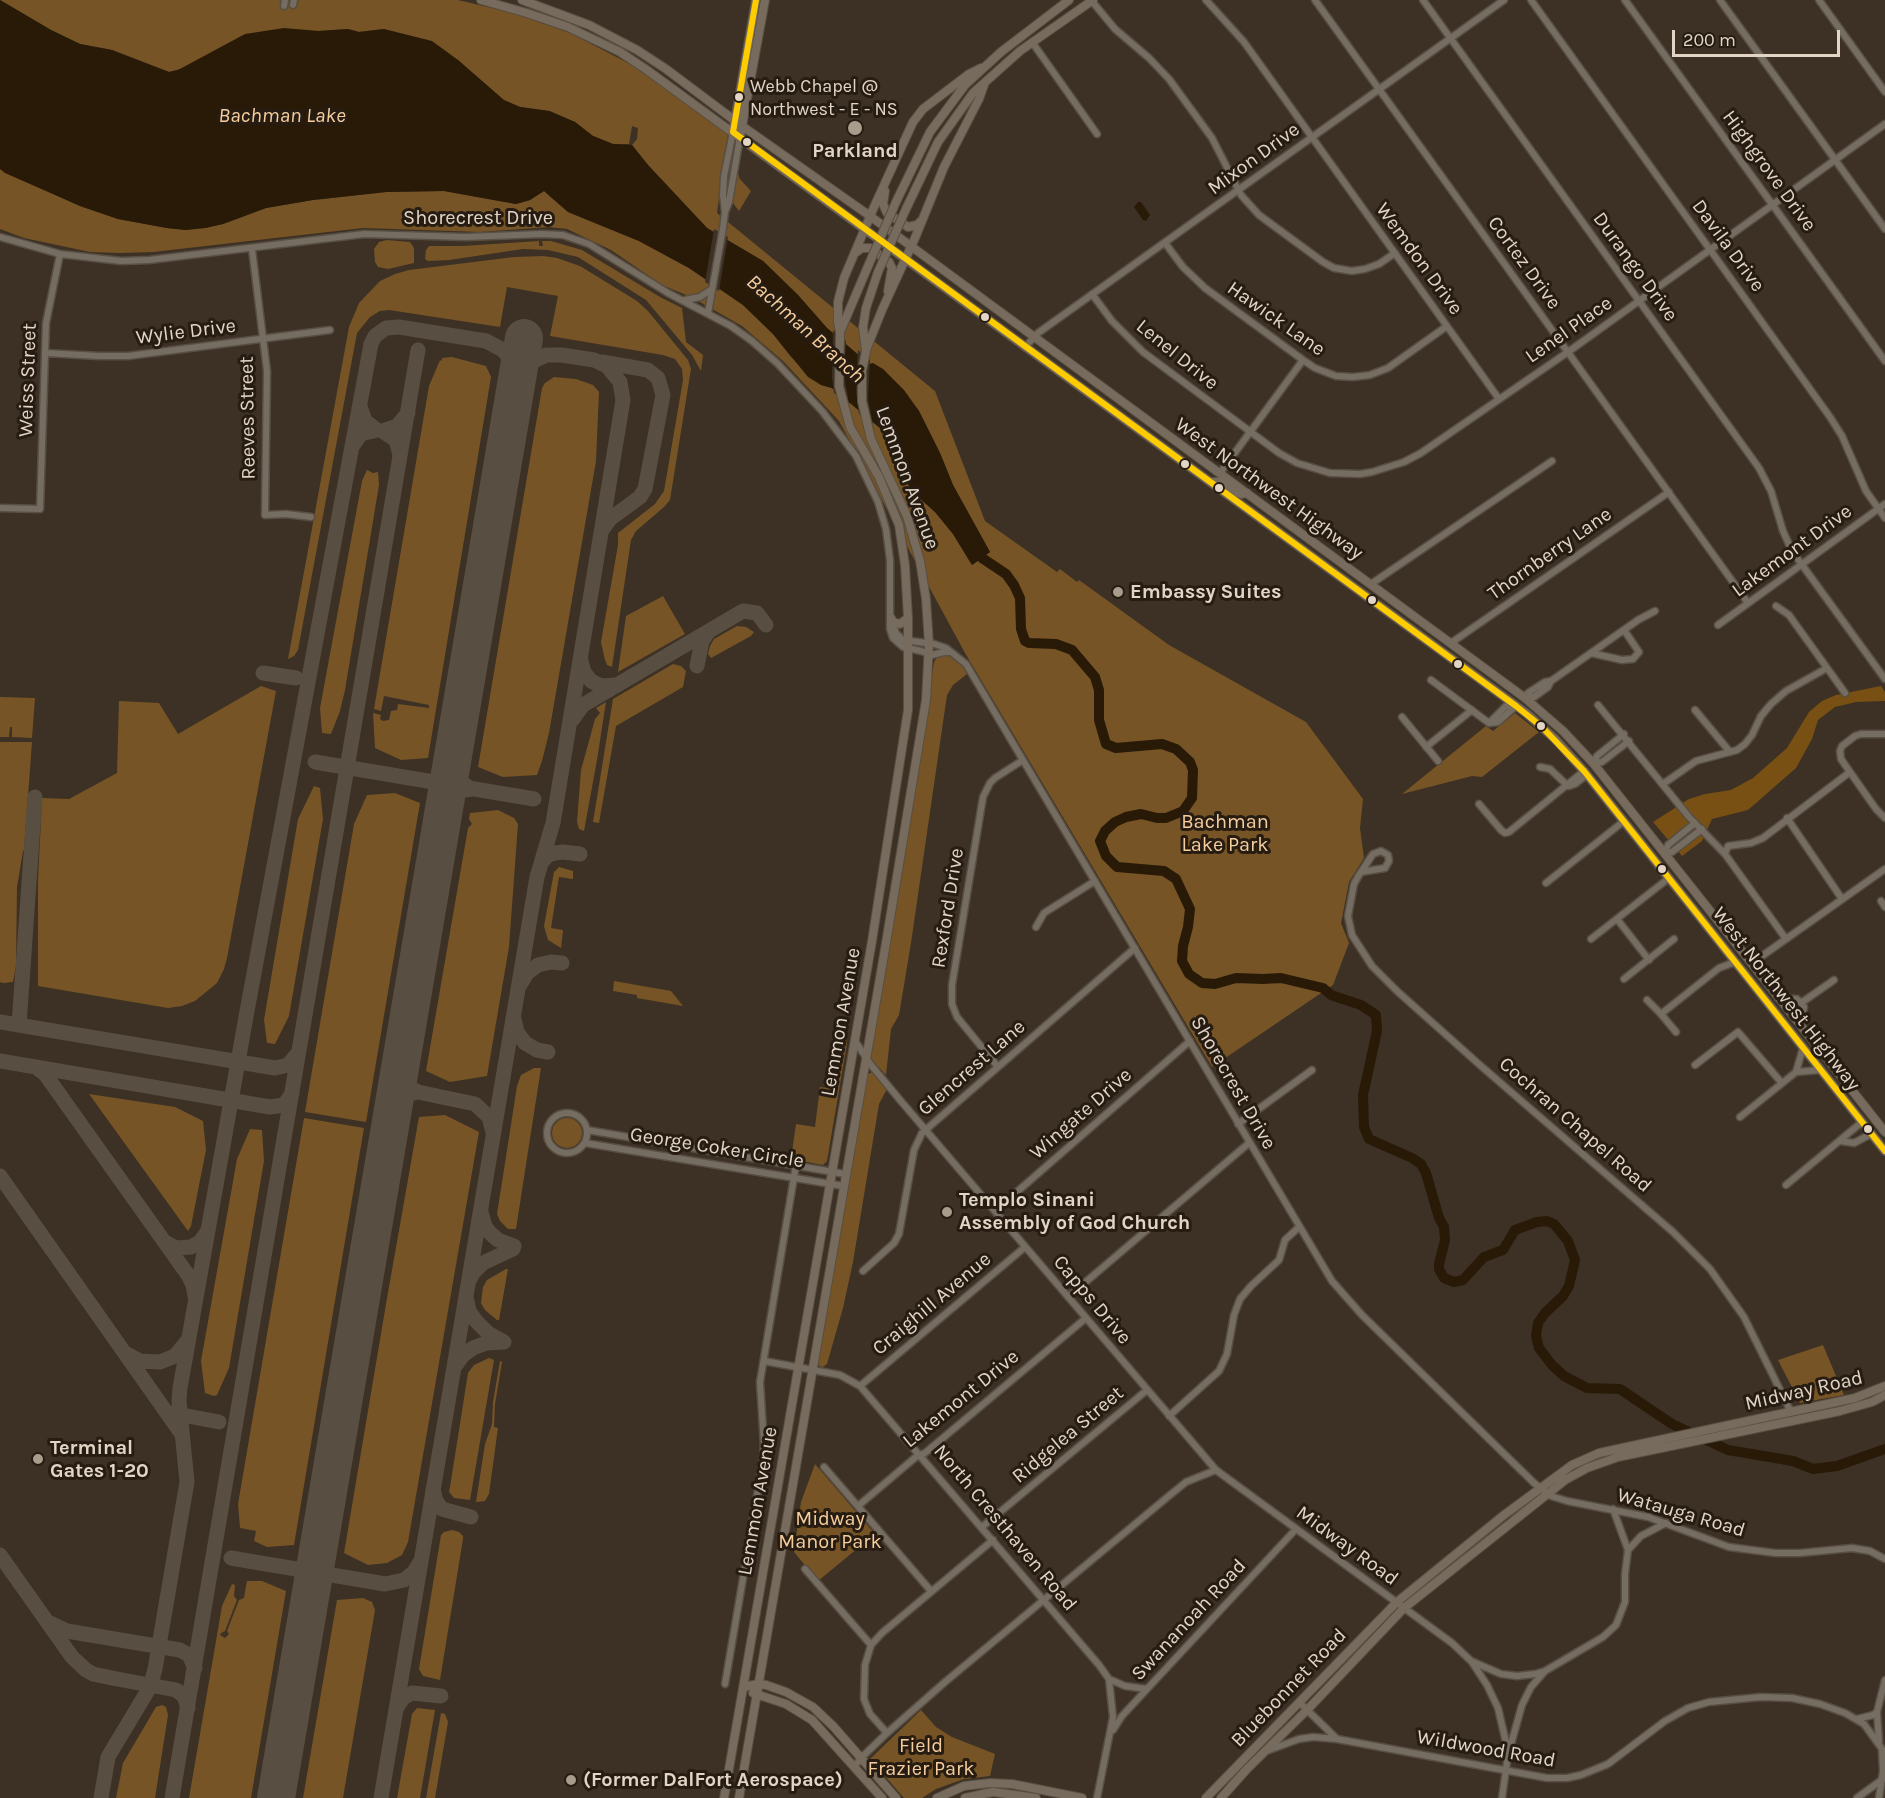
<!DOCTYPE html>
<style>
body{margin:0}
#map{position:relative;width:1885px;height:1798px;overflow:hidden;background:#3c3124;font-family:Karla,sans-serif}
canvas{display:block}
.scale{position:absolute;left:1672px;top:30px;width:168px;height:27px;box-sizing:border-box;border:3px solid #e2d5c6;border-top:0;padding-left:8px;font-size:18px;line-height:21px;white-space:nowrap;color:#e2d5c6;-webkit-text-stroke:4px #261c12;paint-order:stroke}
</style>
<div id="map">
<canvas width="1885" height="1798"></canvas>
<div class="scale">200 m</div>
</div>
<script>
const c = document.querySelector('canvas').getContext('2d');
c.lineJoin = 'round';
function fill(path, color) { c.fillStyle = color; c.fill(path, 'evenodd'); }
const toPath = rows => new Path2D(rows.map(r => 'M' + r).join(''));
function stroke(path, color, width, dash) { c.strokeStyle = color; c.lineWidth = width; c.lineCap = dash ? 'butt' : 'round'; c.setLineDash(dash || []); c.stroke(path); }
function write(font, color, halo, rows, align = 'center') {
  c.font = font + ' Karla,sans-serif'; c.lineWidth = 6; c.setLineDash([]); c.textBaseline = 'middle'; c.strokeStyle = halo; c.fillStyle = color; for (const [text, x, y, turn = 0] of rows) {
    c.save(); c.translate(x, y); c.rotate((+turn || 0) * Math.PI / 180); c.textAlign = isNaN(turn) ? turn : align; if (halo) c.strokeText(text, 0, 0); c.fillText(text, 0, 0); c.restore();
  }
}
const green = toPath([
 [0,0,458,0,513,13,570,33,630,64,666,88,728,134,717,213,935,391,985,521,1057,572,1060,569,1077,582,1079,580,1169,645,1306,722,1363,799,1360,828,1364,858,1349,882,1341,923,1349,943,1333,985,1212,1067,965,653,839,421,783,361,742,326,691,297,662,285,611,250,567,229,549,227,480,232,363,228,153,252,119,253,90,252,24,238,0,229,0,169,80,206,118,219,167,228,186,230,223,224,266,208,313,200,386,192,444,191,516,204,530,200,544,191,568,212,639,241,689,268,743,305,773,334,791,357,821,385,832,388,880,428,889,440,905,480,915,494,935,512,953,534,972,565,990,552,953,485,940,453,919,411,883,369,869,364,827,328,798,295,763,261,707,228,648,165,632,145,637,139,638,128,632,126,629,144,613,144,593,136,575,122,550,111,520,107,503,100,458,60,384,29,359,32,348,29,319,31,169,72,112,50,80,44,51,30],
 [739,174,739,178,751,191,739,211,733,203,736,178],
 [387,240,410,242,414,248,414,263,388,269,378,267,375,262,374,249,379,242],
 [539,241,539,246,543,246,542,241,551,241,582,250,660,297,682,308,686,342,703,355,701,371,692,355,646,300,578,257,548,250,523,249,449,260,428,261,425,259,426,250,429,246,463,246],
 [543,256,557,258,580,266,637,301,648,311,688,360,691,369,670,500,664,507,636,531,631,540,612,667,607,665,605,660,601,642,618,545,618,533,655,504,664,491,683,380,682,369,675,359,663,355,550,336,558,296,507,287,500,327,389,310,380,311,370,317,357,333,298,650,294,656,288,659,349,327,359,303,380,281,395,274,409,270,514,257],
 [452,357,486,366,491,377,428,758,401,760,375,748,373,713,381,715,380,719,383,721,389,720,391,711,397,710,398,704,429,708,429,705,384,696,381,711,374,709,429,386,440,360,442,361,442,358],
 [554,377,576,379,593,385,599,392,596,461,549,733,542,761,537,775,503,777,478,767,542,388,545,383],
 [367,470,373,473,378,472,379,485,345,690,340,711,331,734,322,733,320,708,362,481],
 [663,596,685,634,618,672,626,616],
 [737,626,746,627,754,632,751,636,711,658,708,654,710,646,714,639],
 [949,654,966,668,967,674,953,685,947,695,911,943,899,1015,891,1029,886,1075,870,1058,870,1054,923,739,934,662,938,656],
 [673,664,681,666,686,671,683,687,616,726,599,823,593,822,613,699],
 [261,686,276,691,227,958,224,969,217,983,195,1001,182,1006,168,1008,38,986,38,880,42,798,69,799,117,773,119,701,159,703,178,734],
 [0,697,35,698,32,738,12,737,12,727,10,727,9,737,0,737],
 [606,702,597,760,584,831,579,829,577,822,581,770,595,719,600,713,596,708],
 [1515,713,1539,732,1482,777,1472,776,1402,794,1486,726,1493,731],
 [0,742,32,742,24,850,23,851,17,887,16,966,13,982,3,983,0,982],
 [314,786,320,788,323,819,289,1016,275,1044,267,1043,264,1020,298,819],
 [395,793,420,803,366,1122,305,1112,354,824,367,795],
 [498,810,514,818,518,824,509,947,487,1076,450,1082,426,1071,468,828,472,824,469,819,470,813],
 [559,867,573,871,573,879,559,877,551,928,563,930,561,948,548,940,544,926,554,872],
 [614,981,671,991,683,1006,637,998,637,995,613,991],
 [844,1037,847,1043,827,1161,823,1165,791,1159,796,1124,815,1127,820,1087,827,1088,831,1049],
 [534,1068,541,1068,516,1229,508,1229,500,1221,497,1214,517,1086,521,1075],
 [872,1072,887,1089,879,1104,853,1262,843,1308,827,1364,823,1367,819,1366,817,1360,867,1075],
 [89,1094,175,1107,203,1121,206,1150,191,1226,188,1231],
 [445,1115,479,1132,408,1542,402,1555,387,1563,368,1565,344,1553,386,1304,419,1117],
 '552 1133a15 15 0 1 1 30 0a15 15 0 1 1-30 0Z',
 [304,1118,364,1128,294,1545,267,1547,254,1541,256,1531,240,1528,238,1504],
 [250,1129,262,1130,264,1161,229,1368,217,1395,214,1396,205,1393,201,1361,237,1159],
 [506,1269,508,1269,499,1320,497,1320,485,1310,481,1303,483,1287,487,1280],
 [1823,1345,1844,1395,1800,1403,1778,1360],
 [489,1358,494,1360,470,1500,454,1498,449,1492,450,1487,468,1373,474,1365],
 [500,1361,502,1362,495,1404,494,1427,498,1428,489,1494,485,1501,476,1502,485,1444,492,1424,493,1402],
 [815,1464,875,1534,818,1581,794,1552,801,1502],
 [452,1530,459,1532,463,1536,463,1539,440,1680,423,1676,419,1669,441,1535,444,1532],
 [247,1581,262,1581,286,1591,251,1798,189,1798,222,1606,232,1584,235,1585,234,1596,237,1600,225,1631,221,1633,220,1635,225,1638,229,1634,227,1631,239,1600,244,1598],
 [363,1598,372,1602,375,1610,343,1798,303,1798,337,1600],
 [162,1705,166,1707,168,1715,155,1798,116,1798,123,1763,156,1707],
 [417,1708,435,1710,420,1798,397,1798,412,1714],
 [921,1710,936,1727,952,1737,995,1754,990,1776,964,1779,936,1789,922,1798,904,1798,870,1759],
 [441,1713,445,1714,448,1722,435,1798,426,1798]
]);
const forest = toPath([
 [1881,686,1885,692,1885,701,1856,702,1835,707,1818,720,1812,739,1796,768,1748,810,1712,819,1702,841,1682,856,1653,822,1689,799,1705,794,1731,790,1753,778,1787,748,1809,712,1822,701,1836,695]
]);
const water = toPath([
 [0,0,51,30,80,44,112,50,169,72,178,70,245,34,284,28,319,31,348,29,359,32,384,29,432,41,458,60,504,100,520,107,549,111,575,122,593,136,613,144,632,145,648,165,707,228,763,261,798,295,827,328,869,364,873,363,883,369,904,390,919,411,940,453,953,485,990,552,972,565,953,534,935,512,915,494,905,480,889,440,880,428,832,388,821,385,808,377,773,334,743,305,689,268,639,241,568,212,544,191,530,200,516,204,444,191,386,192,313,200,266,208,223,224,206,228,186,230,167,228,118,219,80,206,5,173,0,169],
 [1138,202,1141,202,1150,215,1146,221,1143,220,1134,207]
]);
const pier = toPath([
 [714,229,728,237,719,291,705,282],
 [833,330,846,341,844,375,849,403,834,393,832,377],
 [858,350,870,360,868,399,873,424,859,414,856,392]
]);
const river = toPath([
 [974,547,982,558,1006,574,1014,585,1020,598,1021,629,1025,641,1029,643,1056,644,1072,650,1095,677,1099,690,1099,720,1106,744,1116,748,1162,744,1176,749,1190,762,1193,770,1192,798,1183,811,1166,818,1157,818,1141,814,1126,817,1115,822,1105,831,1100,841,1106,856,1117,867,1164,871,1176,879,1190,909,1188,927,1183,946,1182,961,1189,974,1202,983,1215,984,1236,978,1263,979,1281,978,1323,988,1331,995,1361,1005,1376,1015,1377,1031,1363,1095,1364,1127,1369,1139,1412,1158,1421,1164,1426,1173,1439,1218,1444,1227,1445,1240,1439,1264,1439,1269,1444,1278,1454,1282,1463,1280,1484,1257,1503,1250,1515,1230,1537,1222,1547,1221,1554,1224,1568,1241,1575,1260,1569,1286,1563,1296,1545,1313,1538,1323,1536,1336,1539,1348,1552,1365,1564,1376,1587,1388,1620,1389,1672,1424,1728,1450,1793,1461,1813,1469,1837,1466,1885,1449]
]);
const taxiway = toPath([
 [353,445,361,434,377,430,365,421,360,406],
 [400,455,396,440,382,431,397,426,408,413],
 [602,530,610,519,640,497,645,489,663,395,658,378,648,370,602,362],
 [581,661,584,672,591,681,601,686,617,685],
 [697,666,702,641,708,632],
 [263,673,296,678],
 [572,720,583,705,743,611,757,613,766,625],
 [315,762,534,799],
 [441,842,448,801,459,791,471,789,460,781,454,772,459,737],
 [541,863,548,855,555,853,563,852,580,854],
 [520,985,527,973,538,965,551,962,562,963],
 [514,1019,517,1032,525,1043,537,1050,548,1052],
 [0,1022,275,1068,288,1065,298,1053],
 [19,1025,35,797],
 [0,1061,270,1107,284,1105,292,1094],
 [36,1067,45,1074,188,1275,193,1285,195,1296],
 [418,1092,475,1104,489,1117,493,1132],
 [388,1145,395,1104,406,1095,418,1092,409,1087,401,1076,406,1041],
 [0,1176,181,1433],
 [481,1212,485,1226,490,1233,498,1240,514,1246],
 [165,1242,176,1248,191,1247,200,1242,207,1232],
 [470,1279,473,1273,483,1263,513,1249],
 [467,1301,469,1311,476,1321,488,1333,504,1342],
 [127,1354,140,1361,160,1362,175,1356,188,1340],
 [456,1365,463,1355,473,1348,486,1343,504,1342],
 [172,1413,219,1422],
 [433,1489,436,1501,442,1509,471,1517],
 [0,1555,72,1657,86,1670,93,1674,112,1678,176,1690,184,1696,188,1708],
 [231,1558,385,1584,404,1580,414,1572,420,1562],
 [50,1623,67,1631,180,1650,189,1655,195,1668],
 [302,1642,311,1587,307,1577,296,1569,306,1568,315,1558,326,1503],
 [397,1707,403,1698,412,1693,441,1696],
 [101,1798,108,1757,150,1687,155,1669,187,1482,179,1401,180,1388,247,1011,371,344,375,336,386,328,399,327,486,341,503,350,511,360,516,379,507,436],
 [172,1798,418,350],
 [381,1798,537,877,553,823,623,400,620,382,607,366,594,360,562,355,546,355,532,362,523,370,517,386]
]);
const runway = toPath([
 [276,1798,524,338]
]);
const minor = toPath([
 [1091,0,1115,29,1149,58,1169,79,1212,138,1241,195,1259,215,1323,262,1334,268,1352,271,1365,269,1379,264,1395,253],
 [1206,0,1244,42,1499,399],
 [1315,0,1748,603],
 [1423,0,1759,468,1771,491,1783,531,1792,551,1885,679],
 [1531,0,1830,417,1842,436,1866,491,1885,518],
 [1625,0,1885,361],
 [1720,0,1885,229],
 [1819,0,1885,92],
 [293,5,294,0],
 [284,6,285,0],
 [1032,42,1097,134],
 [725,212,729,202,740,137],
 [0,237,60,254,121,261,149,260,364,234,466,237,542,234,563,235,589,244,668,293,731,326,752,341,777,363,822,411,856,456,878,502,886,529,890,560,890,629,893,638,903,647,921,651,932,655,944,652,950,652],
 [1165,243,1183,267,1205,288,1303,360,1315,368,1336,376,1353,377,1370,375,1388,368,1447,326],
 [252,249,267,371,265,515,286,514,311,517],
 [1092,294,1112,321,1143,352,1279,453,1297,463,1330,473,1360,474,1372,472,1404,462,1421,453,1568,352,1885,124],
 [685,300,700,297,712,289],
 [708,313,723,228,725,212,723,195,724,176,733,132],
 [1025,347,1038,333,1504,0],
 [45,353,99,356,128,356,330,330],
 [1220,473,1303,360],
 [0,508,40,509,46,323,60,254],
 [1371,584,1552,461],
 [1776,606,1789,615,1845,693],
 [891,619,896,633,903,640,934,644,946,648,966,664,1332,1281,1362,1315,1534,1483,1551,1496,1567,1501,1648,1517,1729,1547,1775,1553,1800,1553,1852,1548,1870,1551,1885,1559],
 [1718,625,1885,504],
 [1451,643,1669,492],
 [1591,653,1622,660,1633,659,1639,652,1624,630],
 [1431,680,1489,723],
 [1525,698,1534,697,1548,687,1551,681,1638,620,1655,611],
 [1525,698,1528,693,1545,682,1551,681],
 [1598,705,1689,817,1725,854,1786,939],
 [1695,710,1730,752],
 [1402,717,1438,761],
 [1489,723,1506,706,1516,706],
 [1490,723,1498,722,1516,706],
 [1885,734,1861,734,1855,736,1842,746,1840,751,1841,759,1850,772,1876,809,1885,818],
 [1426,747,1472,710],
 [1593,763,1602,762,1629,741],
 [1593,763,1597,756,1624,734],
 [1540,767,1550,769,1568,786],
 [1663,784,1696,761,1737,750,1745,744,1752,735,1761,716,1771,704,1786,691,1827,668],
 [1569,786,1575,784,1584,777,1584,771],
 [1479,804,1501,830,1505,833,1509,832,1584,771],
 [1787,818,1842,899],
 [1665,853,1672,852,1702,829],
 [1665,853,1668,845,1695,823],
 [1725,854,1728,846,1751,843,1763,838,1850,772],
 [1361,872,1385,868,1389,861,1388,855,1381,851,1373,854,1359,875,1354,884,1348,916,1352,935,1372,966,1397,991,1481,1066,1673,1232,1710,1269,1744,1317,1791,1412],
 [1546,883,1624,821],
 [1881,901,1885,907],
 [1617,919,1649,960],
 [1036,927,1044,913,1095,881],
 [1591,939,1669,878],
 [1762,956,1885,869],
 [1624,979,1674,939],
 [1778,998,1797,999,1801,1003],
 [1647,1000,1661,1014,1719,968,1735,962],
 [1801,1003,1834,980],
 [1661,1014,1676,1032],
 [1800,1025,1804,1007,1801,1003],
 [855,1041,871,1065,900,1100,1216,1470,1452,1643,1471,1661,1501,1674,1517,1676,1535,1674,1545,1671,1603,1637,1616,1625,1625,1602,1625,1574,1628,1550,1613,1509],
 [1695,1065,1738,1032,1781,1082],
 [998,1067,957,1017,952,1004,952,985,983,797,990,783,995,778,1023,760],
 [1796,1072,1803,1048],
 '547 1133a20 20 0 1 1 40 0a20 20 0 1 1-40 0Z',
 [1740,1117,1796,1072,1820,1070],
 [1238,1124,1312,1070],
 [587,1130,845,1174],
 [1840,1141,1854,1143,1871,1134],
 [585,1143,843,1186],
 [1786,1185,1862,1122],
 [995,1211,1190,1041],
 [863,1271,894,1243,899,1234,914,1150,922,1133,1135,948],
 [1068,1297,1249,1143],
 [764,1361,840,1375,860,1386,1099,1665,1109,1679,1113,1717,1097,1798],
 [860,1386,1025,1247],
 [1169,1416,1219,1371,1227,1354,1234,1315,1240,1299,1251,1286,1279,1260,1285,1240,1299,1227],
 [824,1467,931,1591],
 [858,1506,917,1456,925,1453,1086,1318],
 [982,1527,1147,1390],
 [1628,1550,1641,1536,1666,1523],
 [805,1569,871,1645,865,1665,864,1699,870,1714,887,1733],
 [871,1645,882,1633,993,1540],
 [1472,1662,1487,1685,1498,1708,1508,1751],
 [1109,1679,1125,1686,1147,1689],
 [725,1684,763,1461,764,1445,760,1382,796,1165],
 [1300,1703,1337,1739,1547,1778,1567,1778,1581,1775,1608,1764,1665,1721,1688,1708,1709,1702,1761,1697,1792,1698,1820,1704,1845,1713,1864,1724,1885,1753],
 [1857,1719,1873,1715,1877,1712],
 [1113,1730,1122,1716,1147,1689,1296,1529],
 [1879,1741,1877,1712,1885,1680],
 [1269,1750,1299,1739,1313,1737,1337,1739],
 [854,1767,861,1758,887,1733,945,1682,1170,1495,1186,1482,1216,1470],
 [1502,1798,1508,1755,1522,1705,1531,1687,1545,1671],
 [1857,1798,1883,1779],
 [1879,1798,1883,1771,1882,1751]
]);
const major = toPath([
 [481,0,527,13,568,27,620,52,647,70,1526,713,1555,739,1584,771,1885,1151],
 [522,0,589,25,637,50,666,69,742,126,870,216,1525,698,1563,731,1593,763,1885,1132],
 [733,132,756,0],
 [740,137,765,0],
 [885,191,883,204,887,213,908,227,917,225,921,221],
 [896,202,930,132,965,85,1001,52,1069,0],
 [906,209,938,142,973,93,1020,51,1093,0],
 [855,253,862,248,870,248,889,262,892,268,888,291],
 [840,332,838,322,838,302,844,278,874,207,913,122,923,109,969,74,981,68],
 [866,350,882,310,915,238,944,167,979,99,984,85],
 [1211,482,1219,482,1241,494,1247,493],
 [891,618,893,622,900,624,908,618],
 [744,1687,758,1684,766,1685,786,1692,813,1707,833,1726,896,1798],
 [753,1693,786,1704,812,1720,882,1798],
 [724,1798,872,941,908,710,908,618,905,565,899,525,879,477,850,427,839,386,840,332,869,264],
 [739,1798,886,943,926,700,929,644,926,599,920,561,907,516,871,439,862,401,862,371,866,351,863,327,866,308,878,272],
 [937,1798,964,1786,990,1783,1012,1784,1082,1798],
 [965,1798,993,1792,1036,1798],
 [1206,1798,1397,1602,1504,1515,1572,1465,1599,1453,1855,1398,1885,1386],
 [1221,1798,1247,1769,1307,1710,1404,1608,1565,1480,1587,1468,1618,1457,1840,1411,1872,1402,1885,1395]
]);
const majorBridge = toPath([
 [869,264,896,202],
 [878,272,906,209]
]);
const bus1 = toPath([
 [756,0,733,132,1516,706,1542,727,1584,771,1885,1151]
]);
const markers = [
 [739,97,5,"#e2d5c6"],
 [855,128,8,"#a89c8d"],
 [747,142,5,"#e2d5c6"],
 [985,317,5,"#e2d5c6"],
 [1185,464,5,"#e2d5c6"],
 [1219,488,5,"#e2d5c6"],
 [1118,592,6,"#a89c8d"],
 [1372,600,5,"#e2d5c6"],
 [1458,664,5,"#e2d5c6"],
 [1541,726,5,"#e2d5c6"],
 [1662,869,5,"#e2d5c6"],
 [1868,1129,5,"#e2d5c6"],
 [947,1212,6,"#a89c8d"],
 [38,1459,6,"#a89c8d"],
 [571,1780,6,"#a89c8d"]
];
const busNames = [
 ["Webb Chapel @",750,87],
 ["Northwest - E - NS",750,110]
];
const poiNames = [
 ["Parkland",855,151,"center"],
 ["Embassy Suites",1130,592],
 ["Templo Sinani",959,1200],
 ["Assembly of God Church",959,1223],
 ["Terminal",50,1448],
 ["Gates 1-20",50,1471],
 ["(Former DalFort Aerospace)",583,1780]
];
const streetNames = [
 ["Mixon Drive",1254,159,-36],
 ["Highgrove Drive",1769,171,54],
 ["Shorecrest Drive",478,218],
 ["Davila Drive",1728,246,54],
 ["Wemdon Drive",1419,259,54],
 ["Cortez Drive",1524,263,54],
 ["Durango Drive",1635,267,54],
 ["Hawick Lane",1276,319,35],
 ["Lenel Place",1569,330,-35],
 ["Wylie Drive",186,332,-7],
 ["Lenel Drive",1177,355,39],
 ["Weiss Street",28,380,-88],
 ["Reeves Street",248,418,-91],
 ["Lemmon Avenue",907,478,70],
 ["West Northwest Highway",1269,489,36],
 ["Lakemont Drive",1792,551,-36],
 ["Thornberry Lane",1550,554,-35],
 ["Rexford Drive",948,908,-81],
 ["West Northwest Highway",1786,999,52],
 ["Lemmon Avenue",841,1022,-80],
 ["Glencrest Lane",972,1068,-41],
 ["Shorecrest Drive",1233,1083,60],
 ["Wingate Drive",1081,1114,-41],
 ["Cochran Chapel Road",1575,1125,41],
 ["George Coker Circle",717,1148,9],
 ["Capps Drive",1092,1300,50],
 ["Craighill Avenue",932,1304,-40],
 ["Midway Road",1804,1391,-13],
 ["Lakemont Drive",961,1399,-39],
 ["Ridgelea Street",1068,1435,-40],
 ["Lemmon Avenue",758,1501,-80],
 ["Watauga Road",1681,1513,16],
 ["North Cresthaven Road",1005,1528,50],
 ["Midway Road",1347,1546,36],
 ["Swananoah Road",1189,1620,-47],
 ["Bluebonnet Road",1289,1688,-46],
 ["Wildwood Road",1486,1749,10]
];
const parkNames = [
 ["Bachman",1225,822],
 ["Lake Park",1225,845],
 ["Midway",830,1519],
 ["Manor Park",830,1542],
 ["Field",921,1746],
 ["Frazier Park",921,1769]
];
const waterNames = [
 ["Bachman Lake",282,116],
 ["Bachman Branch",805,329,42]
];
fill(green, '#765426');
fill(forest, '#795013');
fill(water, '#291a08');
fill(pier, '#3c3124');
stroke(river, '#291a08', 10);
stroke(taxiway, '#584e42', 15);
stroke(runway, '#584e42', 38);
stroke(minor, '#584e42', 9);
stroke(major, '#584e42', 10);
stroke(minor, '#756c62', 6);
stroke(major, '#766b5d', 8);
stroke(majorBridge, '#584e42', 10, []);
stroke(majorBridge, '#766b5d', 8);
stroke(bus1, '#fc0', 6);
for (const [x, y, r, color] of markers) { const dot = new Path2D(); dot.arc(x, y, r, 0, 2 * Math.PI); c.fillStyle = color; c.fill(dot); stroke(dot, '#261c12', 2); }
write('18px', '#e2d5c6', '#261c12', busNames, 'left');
write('bold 20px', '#e2d5c6', '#261c12', poiNames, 'left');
write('20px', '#e2d5c6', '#261c12', streetNames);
write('20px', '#f6cd9d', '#261c12', parkNames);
write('italic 21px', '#f6cd9d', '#261c12', waterNames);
</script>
